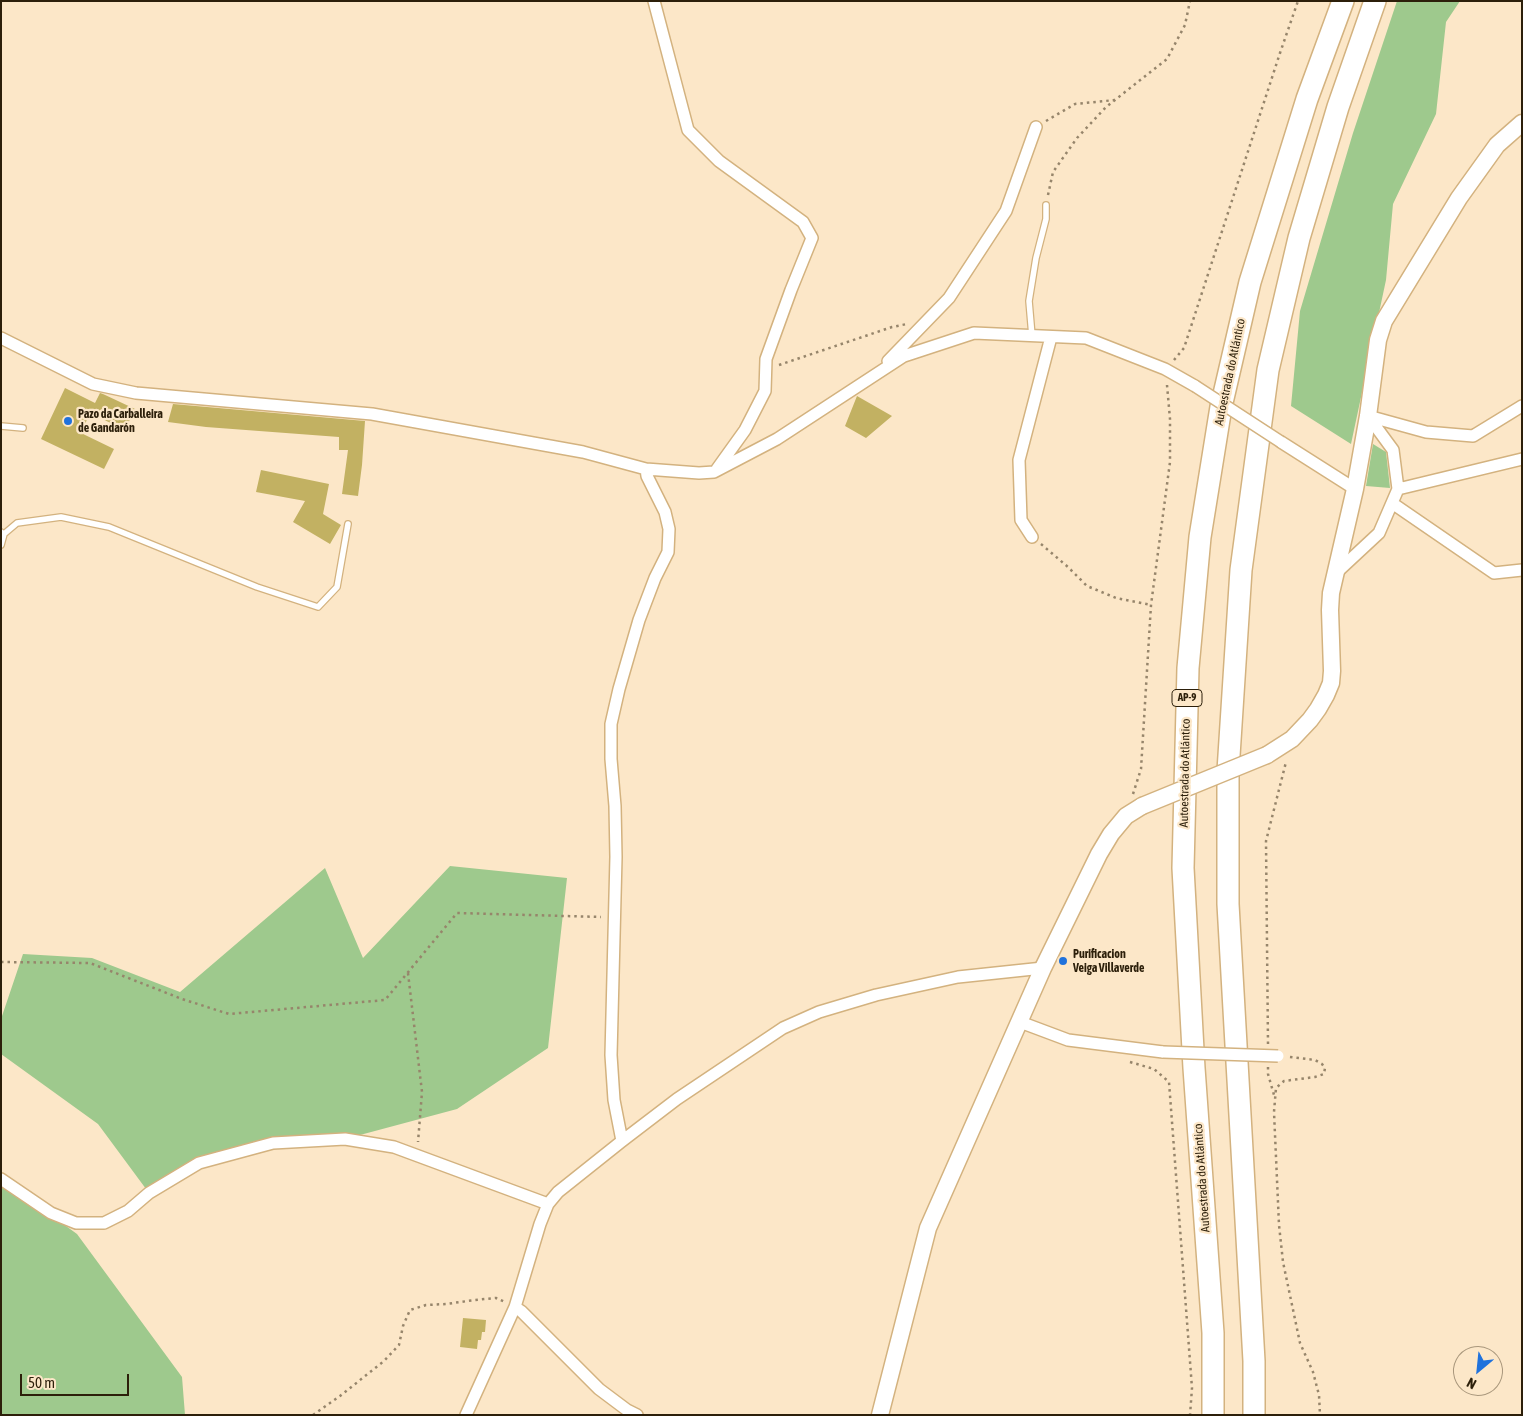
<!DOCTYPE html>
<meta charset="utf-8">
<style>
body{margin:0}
#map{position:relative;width:1523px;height:1416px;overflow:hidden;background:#fce7c8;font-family:"Asap Condensed",sans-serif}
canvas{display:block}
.frame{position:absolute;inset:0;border:2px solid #2c1f0a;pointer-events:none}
.north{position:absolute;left:1453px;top:1346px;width:50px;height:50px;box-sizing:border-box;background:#fce7c8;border:1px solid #a9977c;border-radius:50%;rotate:208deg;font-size:14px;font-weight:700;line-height:20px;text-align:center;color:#2c1f0a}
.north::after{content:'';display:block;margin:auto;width:18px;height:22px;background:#2072dc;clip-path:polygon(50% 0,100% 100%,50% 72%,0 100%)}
.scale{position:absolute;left:20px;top:1374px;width:109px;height:22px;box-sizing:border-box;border:2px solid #2c1f0a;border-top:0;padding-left:6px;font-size:15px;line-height:18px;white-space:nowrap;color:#2c1f0a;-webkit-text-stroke:4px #fce7c8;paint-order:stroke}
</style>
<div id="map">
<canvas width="1523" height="1416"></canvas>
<div class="frame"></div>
<div class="north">N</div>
<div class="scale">50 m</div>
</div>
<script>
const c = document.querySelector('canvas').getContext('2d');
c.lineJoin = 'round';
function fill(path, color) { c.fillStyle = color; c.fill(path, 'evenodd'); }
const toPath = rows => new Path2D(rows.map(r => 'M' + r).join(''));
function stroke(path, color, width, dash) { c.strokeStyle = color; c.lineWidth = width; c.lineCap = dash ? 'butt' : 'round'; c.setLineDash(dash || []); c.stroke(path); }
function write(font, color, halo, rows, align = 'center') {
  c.font = font + ' "Asap Condensed",sans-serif'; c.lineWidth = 4.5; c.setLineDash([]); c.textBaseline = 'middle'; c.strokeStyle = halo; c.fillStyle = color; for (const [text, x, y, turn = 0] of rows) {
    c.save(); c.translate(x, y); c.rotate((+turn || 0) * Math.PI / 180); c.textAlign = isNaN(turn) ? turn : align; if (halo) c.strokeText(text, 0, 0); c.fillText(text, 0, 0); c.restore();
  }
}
const green = toPath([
 [1397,1,1460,1,1446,22,1436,114,1393,204,1386,280,1351,444,1291,406,1300,311,1353,133],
 [1373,444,1386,452,1390,488,1366,486],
 [450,866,567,878,548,1048,457,1109,345,1139,273,1143,199,1163,149,1193,98,1124,1,1054,1,1019,23,954,92,958,180,992,325,868,363,958],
 [1,1179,77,1234,182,1377,185,1415,1,1415]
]);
const building = toPath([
 [65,388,95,403,100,393,103,394,135,409,125,430,90,413,81,433,114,449,104,469,41,439],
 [857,396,892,416,866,438,845,426],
 [173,404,365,421,362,465,358,496,342,494,348,450,339,450,339,437,206,427,168,422],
 [261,470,329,484,323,514,341,525,330,544,293,522,305,501,256,492],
 [463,1318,486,1320,485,1332,482,1332,481,1340,478,1340,477,1349,460,1347]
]);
const path = toPath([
 [1046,121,1075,104,1115,100],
 [1048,195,1053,172,1077,138,1106,107,1167,59,1185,25,1190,1],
 [1174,360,1184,348,1280,53,1298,1],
 [779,365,892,327,907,324],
 [1041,544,1068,567,1087,586,1116,598,1151,605],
 [1133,794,1141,769,1151,605,1170,462,1170,419,1167,385],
 [1,962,90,963,182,999,229,1014,385,1000,457,913,601,917],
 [408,973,422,1092,418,1142],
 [1268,1044,1266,841,1286,762],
 [1290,1057,1315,1060,1322,1064,1325,1068,1324,1074,1315,1077,1284,1081,1276,1088,1274,1112,1279,1225,1283,1262,1300,1343,1313,1372,1319,1395,1320,1415],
 [1130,1062,1154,1069,1169,1082,1192,1388,1190,1415],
 [1268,1067,1268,1074,1274,1095],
 [313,1415,340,1396,384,1361,399,1345,403,1326,410,1310,426,1305,446,1304,475,1300,496,1298,505,1302]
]);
const lane = toPath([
 [1032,336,1029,301,1036,258,1046,219,1046,205],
 [1,426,23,428],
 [1,532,4,534,1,545],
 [4,534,17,523,61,517,109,527,257,587,318,607,337,587,348,524]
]);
const street = toPath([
 [654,1,688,130,719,161,803,222,812,238,791,290,766,359,765,391,745,430,717,469],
 [1,338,93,384,136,393,372,414,583,452,646,469,699,473,714,472,777,439,904,356,974,333,1086,338,1165,369,1195,386],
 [888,361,949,298,1006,211,1036,127],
 [1368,416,1426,432,1473,436,1522,406],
 [1281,442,1355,489],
 [1398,489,1522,459],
 [1392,503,1494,573,1522,570],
 [1032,537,1021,520,1019,460,1051,337],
 [1336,573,1379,533,1398,489,1393,450,1368,416],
 [1020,1022,1068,1040,1163,1052],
 [622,1141,614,1100,611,1055,616,857,615,806,611,759,611,724,619,689,639,620,655,578,668,552,669,529,665,512,647,476,646,469],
 [1,1179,51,1213,76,1223,104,1223,128,1211,149,1193,199,1163,273,1143,345,1139,394,1147,548,1204],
 [515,1307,521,1311,599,1389,627,1410,637,1415],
 [466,1415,515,1307,540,1224,548,1204,558,1192,622,1141,677,1099,783,1028,819,1012,876,995,958,977,1043,968]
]);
const secondary = toPath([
 [1267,755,1292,739,1310,720,1318,709,1326,695,1331,683,1332,671,1330,610,1331,593,1355,489,1368,416,1378,340,1384,321,1459,198,1497,145,1522,123],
 [880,1415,928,1228,1043,968,1099,854,1111,834,1126,816,1142,806]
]);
const highway = toPath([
 [1213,1415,1213,1333,1194,1068,1183,868,1188,668,1200,537,1221,407,1250,282,1307,99,1343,1],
 [1254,1415,1254,1361,1228,904,1228,771,1241,570,1268,370,1299,238,1338,107,1375,1]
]);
const streetBridge = toPath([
 [1195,386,1281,442],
 [1163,1052,1278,1056]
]);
const secondaryBridge = toPath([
 [1142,806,1267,755]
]);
const markers = [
 [68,421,5,"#2072dc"],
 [1063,961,5,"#2072dc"]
];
const shields = [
 [1187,698,30]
];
const shieldNames = [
 ["AP-9",1187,698]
];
const streetNames = [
 ["Autoestrada do Atlántico",1230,372,-78],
 ["Autoestrada do Atlántico",1185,773,-89],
 ["Autoestrada do Atlántico",1202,1178,-94]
];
const poiNames = [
 ["Pazo da Carballeira",78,414],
 ["de Gandarón",78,428],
 ["Purificacion",1073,954],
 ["Veiga Villaverde",1073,968]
];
fill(green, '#9ec98d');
fill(building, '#c2b162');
stroke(lane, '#d3b27f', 8);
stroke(street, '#d3b27f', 14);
stroke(secondary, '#d3b27f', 19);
stroke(highway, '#d3b27f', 24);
stroke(path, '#96856b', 2.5, [2.5, 4]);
stroke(lane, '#fff', 5.5);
stroke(street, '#fff', 11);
stroke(secondary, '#fff', 16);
stroke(highway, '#fff', 21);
stroke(streetBridge, '#d3b27f', 14, []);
stroke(secondaryBridge, '#d3b27f', 19, []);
stroke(streetBridge, '#fff', 11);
stroke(secondaryBridge, '#fff', 16);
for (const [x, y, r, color] of markers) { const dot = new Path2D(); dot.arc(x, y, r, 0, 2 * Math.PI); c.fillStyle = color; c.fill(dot); stroke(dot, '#fce7c8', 2); }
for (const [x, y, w] of shields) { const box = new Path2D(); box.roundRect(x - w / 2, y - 8.5, w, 17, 4); c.fillStyle = '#fce7c8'; c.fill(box); stroke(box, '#2c1f0a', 1); }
write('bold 11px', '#2c1f0a', null, shieldNames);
write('12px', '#2c1f0a', '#fce7c8', streetNames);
write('bold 12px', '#2c1f0a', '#fce7c8', poiNames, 'left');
</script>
